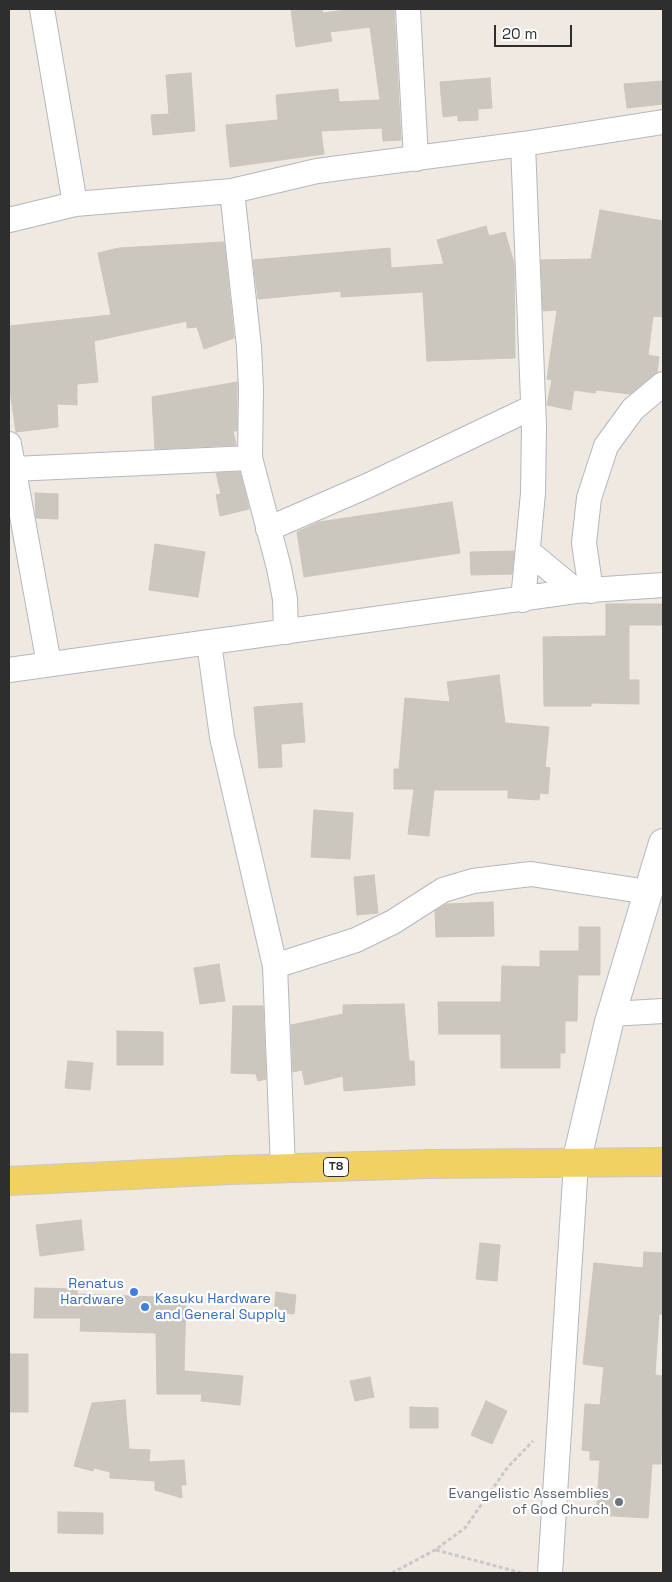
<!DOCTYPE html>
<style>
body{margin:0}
#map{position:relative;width:672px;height:1582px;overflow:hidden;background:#efe9e1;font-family:"Space Grotesk",sans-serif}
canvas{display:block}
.frame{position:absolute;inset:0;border:10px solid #2e2e2e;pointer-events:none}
.scale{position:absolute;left:494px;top:25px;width:78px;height:22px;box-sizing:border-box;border:2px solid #2e2e2e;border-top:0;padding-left:6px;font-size:15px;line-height:18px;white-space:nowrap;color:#2e2e2e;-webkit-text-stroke:4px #fff;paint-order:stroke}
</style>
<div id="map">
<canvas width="672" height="1582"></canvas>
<div class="frame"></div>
<div class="scale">20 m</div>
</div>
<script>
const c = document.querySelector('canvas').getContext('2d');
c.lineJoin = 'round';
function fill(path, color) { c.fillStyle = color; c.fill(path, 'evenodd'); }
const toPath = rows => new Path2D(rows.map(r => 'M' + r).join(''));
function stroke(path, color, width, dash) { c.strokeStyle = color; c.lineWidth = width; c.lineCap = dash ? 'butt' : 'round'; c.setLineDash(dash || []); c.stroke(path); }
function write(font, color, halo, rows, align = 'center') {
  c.font = font + ' "Space Grotesk",sans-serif'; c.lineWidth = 4.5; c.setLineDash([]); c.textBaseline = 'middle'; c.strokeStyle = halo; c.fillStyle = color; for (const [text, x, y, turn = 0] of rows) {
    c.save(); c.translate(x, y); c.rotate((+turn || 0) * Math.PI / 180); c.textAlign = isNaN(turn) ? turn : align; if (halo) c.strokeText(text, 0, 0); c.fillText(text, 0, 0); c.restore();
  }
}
const building = toPath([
 [291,9,322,9,323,13,354,9,394,9,401,140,383,141,382,128,321,131,324,154,230,167,226,125,278,120,276,95,338,89,339,102,380,100,370,27,330,32,332,41,296,47,291,9],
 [191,73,195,131,153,135,151,115,169,114,166,75,191,73],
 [490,78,492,108,478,109,478,120,458,121,458,115,443,117,440,82,490,78],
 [663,81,663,104,627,108,624,84,663,81],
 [600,210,663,221,663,317,653,316,648,355,659,357,657,372,630,394,596,390,595,393,574,390,571,410,547,405,552,380,547,379,557,310,543,311,541,260,591,259,600,210],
 [486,226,489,236,505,232,514,263,515,358,427,361,423,292,341,297,341,291,258,299,253,260,390,248,391,268,444,264,437,240,486,226],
 [224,242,234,338,204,349,197,327,187,328,187,321,94,341,98,382,77,384,77,405,57,404,58,427,16,432,9,384,9,326,111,315,98,253,119,248,224,242],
 [237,382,237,431,233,431,236,445,155,449,152,397,237,382],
 [240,472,249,509,220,516,216,495,221,494,216,473,240,472],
 [35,493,58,494,58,519,36,518,35,493],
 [452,502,460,553,304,577,297,532,319,522,452,502],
 [155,544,205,552,198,597,149,590,155,544],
 [514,551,512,574,471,575,470,552,514,551],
 [606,604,663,604,663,625,629,625,629,680,639,680,639,704,591,703,591,706,544,706,543,637,606,636,606,604],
 [499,675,505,723,549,727,545,767,550,768,548,794,540,793,539,800,508,798,508,790,434,790,429,836,408,834,414,789,394,789,394,769,399,769,405,698,450,702,447,682,499,675],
 [302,703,305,742,281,744,282,767,259,768,254,707,302,703],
 [314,810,353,813,350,859,311,857,314,810],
 [374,875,378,913,357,915,354,877,374,875],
 [493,902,494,936,436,937,435,911,447,904,493,902],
 [579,927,600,927,600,975,578,975,577,1021,565,1021,565,1053,560,1053,560,1068,501,1068,501,1034,439,1034,438,1002,501,1002,502,966,540,967,540,951,579,951,579,927],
 [219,964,225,1001,200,1004,194,968,219,964],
 [404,1004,409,1061,414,1061,415,1085,344,1091,343,1076,305,1085,302,1070,293,1072,291,1025,343,1014,343,1005,404,1004],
 [233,1006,263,1006,266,1079,258,1081,256,1074,231,1073,233,1006],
 [117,1031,163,1032,163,1065,117,1065,117,1031],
 [68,1061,93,1063,90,1090,65,1088,68,1061],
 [81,1220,84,1250,40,1256,36,1225,81,1220],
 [480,1243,500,1245,497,1281,476,1279,480,1243],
 [644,1252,663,1253,663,1314,659,1314,655,1375,663,1376,661,1464,652,1464,648,1518,596,1515,600,1460,590,1460,590,1451,582,1450,585,1404,600,1405,604,1367,583,1364,594,1263,643,1268,644,1252],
 [35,1288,77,1289,77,1294,186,1298,184,1371,243,1376,240,1405,201,1401,202,1394,157,1394,156,1333,80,1331,81,1318,34,1318,35,1288],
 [276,1292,296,1295,294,1314,274,1312,276,1292],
 [9,1354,28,1354,28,1412,9,1412,9,1354],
 [370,1377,374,1397,355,1401,350,1381,370,1377],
 [125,1400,129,1449,150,1450,149,1462,184,1460,186,1485,181,1485,182,1498,155,1490,155,1481,110,1478,110,1472,94,1468,93,1471,74,1466,92,1403,125,1400],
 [486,1401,507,1411,492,1444,471,1435,486,1401],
 [410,1407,438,1408,438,1428,410,1428,410,1407],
 [58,1512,103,1513,103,1534,58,1533,58,1512]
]);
const path = toPath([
 [436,1550,522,1573],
 [392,1573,435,1550,465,1528,507,1468,533,1441]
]);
const minor = toPath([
 [42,9,75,204],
 [408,9,416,159],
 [523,144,534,426,533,493,523,600],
 [232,191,249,347,251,389,250,458,279,568,285,599,286,632],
 [9,220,75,204,232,191,317,171,523,144,663,122],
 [9,444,49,664],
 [14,469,250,458],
 [268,529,367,486,533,407],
 [529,552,576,591],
 [591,591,584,543,589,498,606,446,633,409,663,384],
 [209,643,222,737,275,966,283,1168],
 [9,670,576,591,663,585],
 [275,966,356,940,393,922,443,890,473,881,531,874,648,892],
 [611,1014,663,1011],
 [550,1573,576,1163]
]);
const tertiary = toPath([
 [576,1163,609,1022,663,843]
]);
const primary = toPath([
 [9,1181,230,1170,428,1164,663,1162]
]);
const markers = [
 [134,1292,5,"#3f7fe0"],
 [145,1307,5,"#3f7fe0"],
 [619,1502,5,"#6b7280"]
];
const shields = [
 [336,1167,25]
];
const shieldNames = [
 ["T8",336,1167]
];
const shopNames = [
 ["Renatus",124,1284],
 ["Hardware",124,1300],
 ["Kasuku Hardware",155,1299,"left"],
 ["and General Supply",155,1315,"left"]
];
const worshipNames = [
 ["Evangelistic Assemblies",609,1494],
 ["of God Church",609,1510]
];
fill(building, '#cbc7bf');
stroke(building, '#cbc5ba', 1);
stroke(minor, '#b4b7c1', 26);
stroke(tertiary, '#b4b7c1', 30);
stroke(primary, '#c9c9c9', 30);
stroke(path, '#c9c9c9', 3, [4, 2.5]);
stroke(minor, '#fff', 24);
stroke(tertiary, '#fff', 28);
stroke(primary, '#f2d163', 28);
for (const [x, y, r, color] of markers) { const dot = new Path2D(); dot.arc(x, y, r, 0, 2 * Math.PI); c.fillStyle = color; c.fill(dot); stroke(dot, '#fff', 2); }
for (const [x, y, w] of shields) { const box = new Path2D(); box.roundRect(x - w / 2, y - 9.5, w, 19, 4); c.fillStyle = '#fff'; c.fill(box); stroke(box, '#2e2e2e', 1); }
write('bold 12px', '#2e2e2e', null, shieldNames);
write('14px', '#366cbe', '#fff', shopNames, 'right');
write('14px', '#5b616d', '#fff', worshipNames, 'right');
</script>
